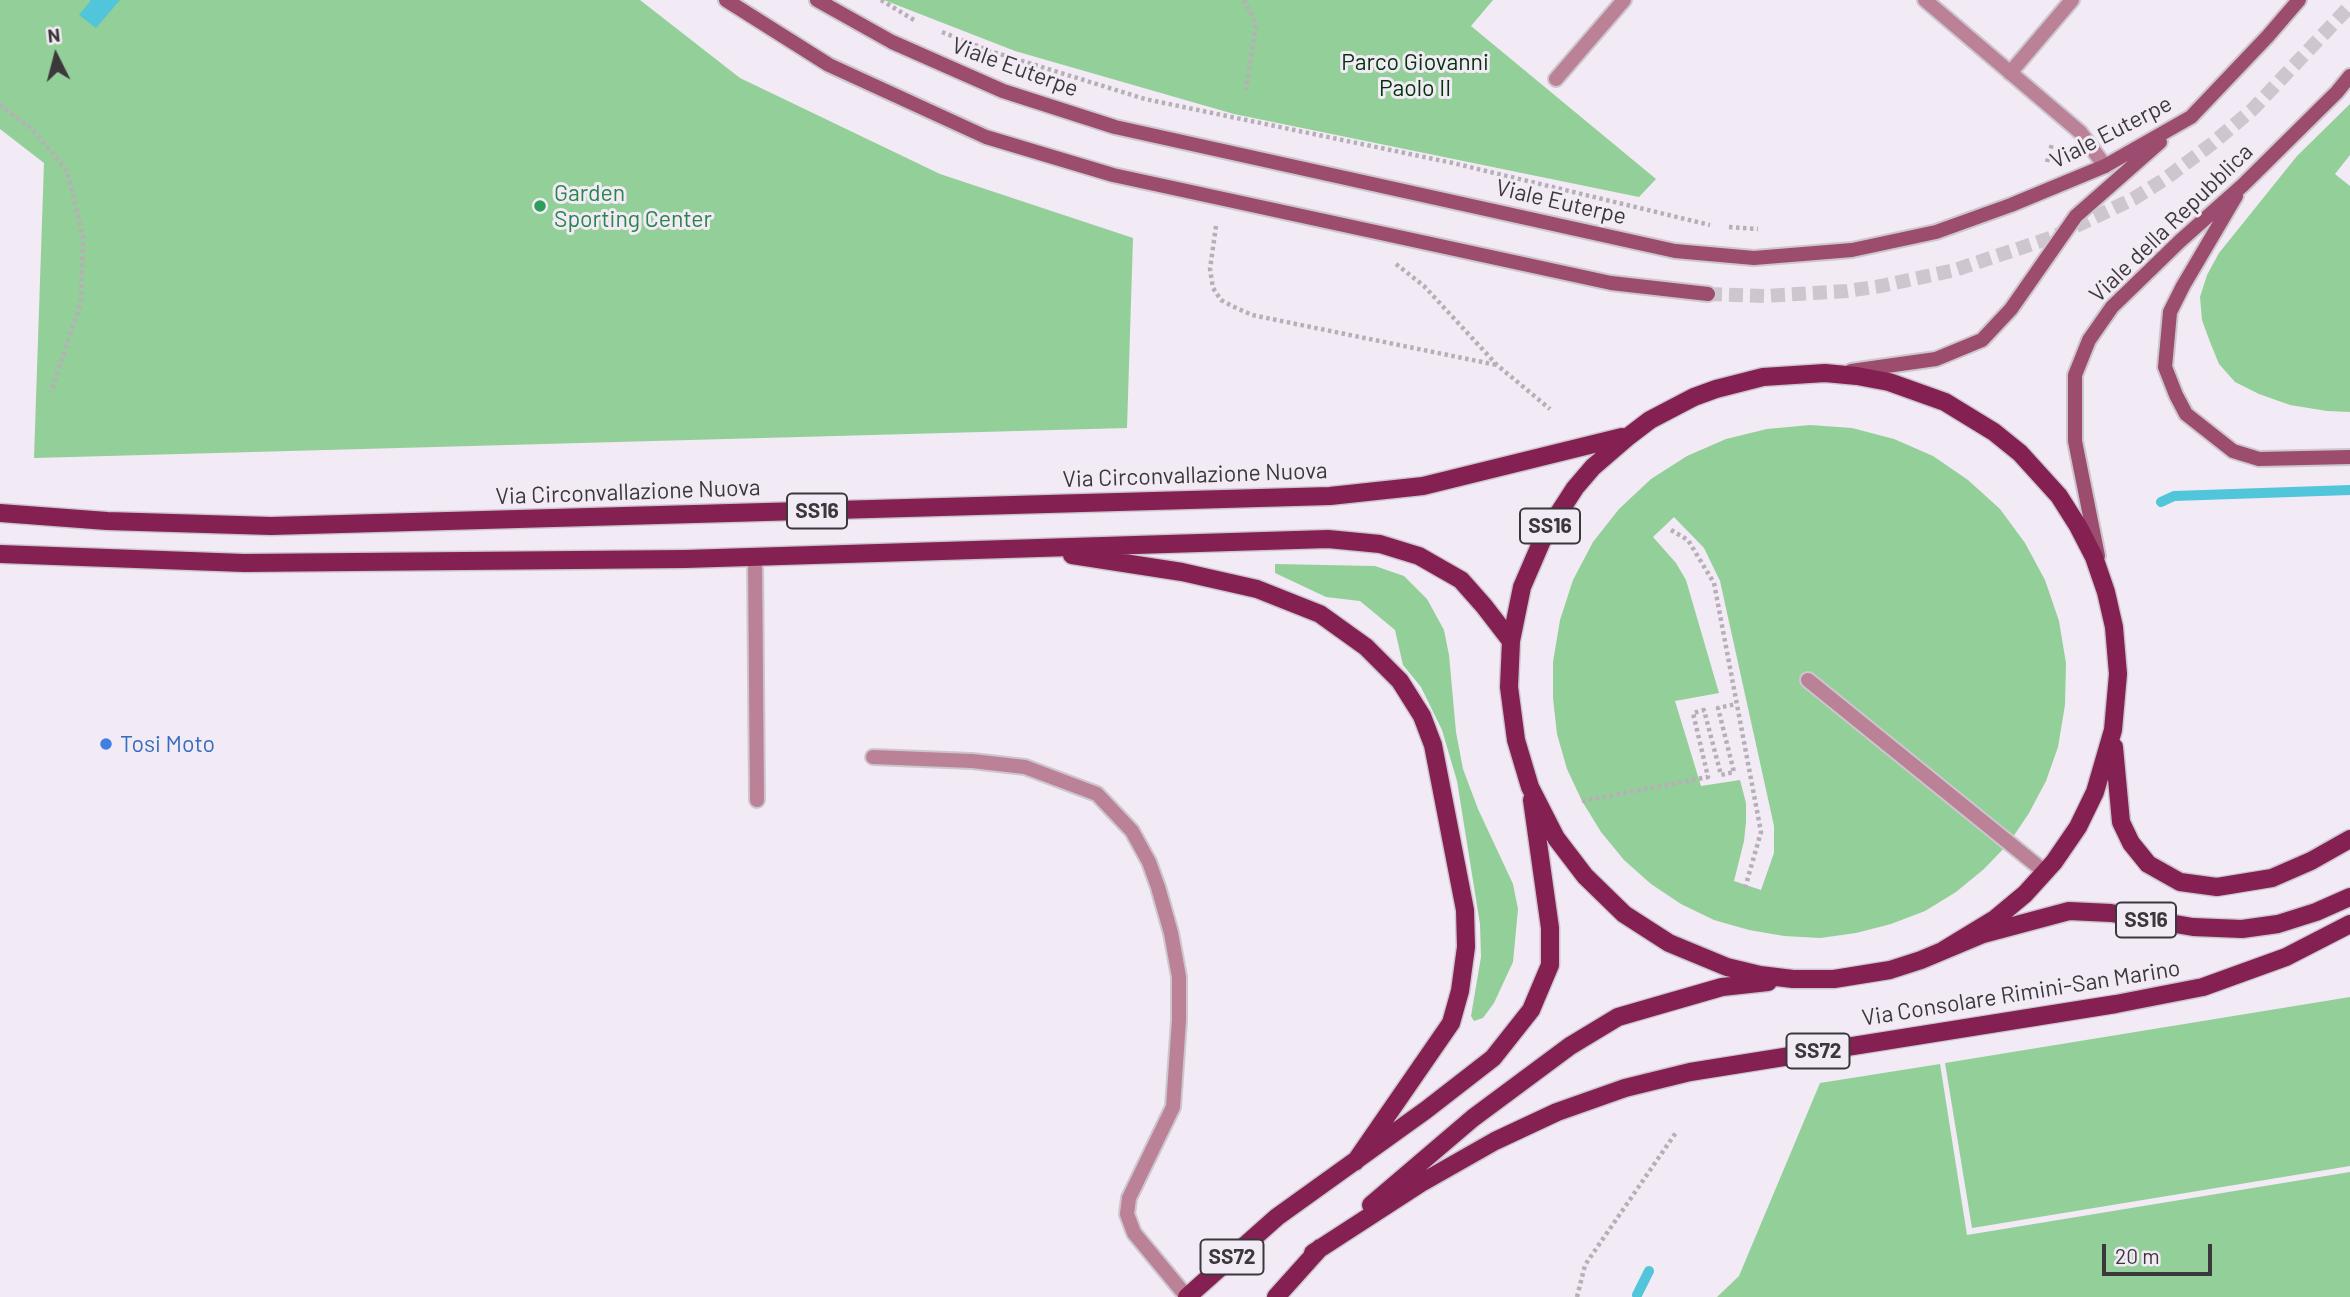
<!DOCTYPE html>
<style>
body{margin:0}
#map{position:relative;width:2350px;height:1297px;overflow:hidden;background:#f2eaf4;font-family:Barlow,sans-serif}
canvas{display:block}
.north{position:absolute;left:21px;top:21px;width:70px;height:70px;-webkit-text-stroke:5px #f2eaf4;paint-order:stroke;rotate:354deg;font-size:19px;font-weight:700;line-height:28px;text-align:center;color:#3b383c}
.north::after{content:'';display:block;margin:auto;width:24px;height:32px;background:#3b383c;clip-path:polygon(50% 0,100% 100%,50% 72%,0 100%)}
.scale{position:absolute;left:2102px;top:1244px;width:110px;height:32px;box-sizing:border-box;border:4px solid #3b383c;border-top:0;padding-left:9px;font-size:21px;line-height:24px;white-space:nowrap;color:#3b383c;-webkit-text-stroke:5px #f2eaf4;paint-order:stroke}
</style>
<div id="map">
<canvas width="2350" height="1297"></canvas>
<div class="north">N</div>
<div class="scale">20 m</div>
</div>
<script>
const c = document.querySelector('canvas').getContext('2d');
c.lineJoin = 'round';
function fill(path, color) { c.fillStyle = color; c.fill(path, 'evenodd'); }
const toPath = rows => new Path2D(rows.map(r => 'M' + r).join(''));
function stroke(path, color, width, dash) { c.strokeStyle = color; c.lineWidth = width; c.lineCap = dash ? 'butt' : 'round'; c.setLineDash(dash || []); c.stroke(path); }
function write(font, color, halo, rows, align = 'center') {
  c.font = font + ' Barlow,sans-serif'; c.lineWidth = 6; c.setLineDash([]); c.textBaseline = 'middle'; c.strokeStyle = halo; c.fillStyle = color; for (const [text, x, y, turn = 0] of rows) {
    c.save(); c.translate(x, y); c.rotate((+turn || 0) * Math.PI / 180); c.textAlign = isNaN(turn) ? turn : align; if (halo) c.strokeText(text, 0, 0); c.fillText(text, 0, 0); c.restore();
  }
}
const green = toPath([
 [0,0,640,0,740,78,940,174,1133,238,1127,428,34,458,44,163,0,129],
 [884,0,1493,0,1471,26,1656,179,1639,197,1234,114,1015,51],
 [2350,104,2350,155,2335,174,2350,186,2350,412,2327,411,2290,405,2259,394,2235,382,2219,364,2210,342,2202,320,2200,297,2207,275,2219,253,2297,156],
 [1810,425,1852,428,1894,439,1933,456,1968,480,2000,509,2025,543,2045,580,2059,621,2066,663,2065,705,2058,747,2046,781,2029,813,2009,843,1984,869,1956,892,1925,911,1891,924,1856,933,1820,938,1784,936,1749,930,1714,920,1681,904,1651,884,1624,860,1601,832,1582,801,1567,769,1557,734,1553,698,1553,662,1560,620,1573,580,1593,542,1619,509,1651,479,1687,456,1726,439,1767,429],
 [1674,517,1704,548,1720,581,1774,826,1774,853,1761,890,1734,881,1744,841,1746,822,1746,803,1740,780,1701,786,1675,701,1719,693,1686,580,1676,563,1653,537],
 [1275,564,1375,566,1404,576,1427,599,1444,630,1449,655,1456,732,1463,769,1478,809,1513,884,1518,909,1513,962,1494,1003,1483,1018,1474,1021,1471,1016,1481,957,1480,924,1457,781,1442,730,1421,687,1403,665,1395,630,1360,601,1326,597,1275,573],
 [2350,997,2350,1166,1972,1228,1945,1063],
 [1940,1064,1967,1235,2350,1172,2350,1297,1717,1297,1739,1276,1820,1083]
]);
const water = toPath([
 [91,0,120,0,96,28,79,15]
]);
const stream = toPath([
 [2161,502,2174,496,2350,490],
 [1637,1295,1649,1271]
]);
const secondaryTunnel = toPath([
 [1708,294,1765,296,1847,291,1881,286,1955,270,2053,237,2133,199,2165,179,2213,143,2253,109,2350,6]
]);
const path = toPath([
 [881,0,914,20],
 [1244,0,1256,24,1246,90],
 [942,32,990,51,1145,99,1453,163,1710,225],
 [0,105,33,130,67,171,83,237,81,302,51,392],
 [2047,162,2052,144],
 [1216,226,1210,269,1213,288,1221,300,1232,306,1252,315,1497,365],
 [1729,227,1758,229],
 [1396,264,1424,286,1497,365,1550,409],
 [1671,530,1688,540,1714,583,1761,832,1745,888],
 [1582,801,1708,777,1693,713,1704,710,1721,775,1734,772,1718,708,1736,704],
 [1577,1297,1585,1265,1677,1131]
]);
const lane = toPath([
 [755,557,757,800],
 [1808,680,2045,872],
 [873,757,972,761,1025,767,1097,794,1132,831,1149,862,1158,887,1171,933,1179,977,1179,1020,1173,1107,1129,1198,1127,1214,1134,1233,1187,1297]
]);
const street = toPath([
 [1925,0,2080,132,2105,166],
 [2010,73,2072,0],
 [1556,79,1624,0]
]);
const secondary = toPath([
 [726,0,829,65,986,137,1113,175,1611,283,1708,294],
 [817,0,892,42,1003,91,1115,127,1675,251,1754,258,1852,250,1936,232,2011,205,2105,166,2191,117,2268,36,2299,0],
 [2236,196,2183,286,2170,312,2165,367,2176,395,2186,414,2233,451,2259,459,2350,457],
 [1851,371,1936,359,1982,340,2011,309,2076,216,2160,142],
 [2098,556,2075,441,2075,375,2089,340,2112,307,2180,241,2243,185,2337,92,2350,76]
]);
const primary = toPath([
 [0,513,107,521,271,526,1330,496,1423,486,1622,437],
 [0,554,244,563,685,559,1328,539,1380,544,1419,556,1461,580,1484,606,1511,641],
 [1072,555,1182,572,1257,589,1320,614,1366,647,1400,681,1422,716,1433,745,1465,910,1466,947,1460,991,1451,1023,1355,1162],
 [2114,747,2121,822,2131,843,2148,864,2180,882,2217,887,2272,878,2311,861,2350,839],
 [1944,950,1995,919,2025,894,2054,862,2078,827,2095,792,2113,730,2118,674,2114,627,2106,592,2094,557,2078,526,2059,496,2020,453,1994,432,1945,402,1889,382,1857,376,1825,373,1763,377,1716,389,1694,397,1650,420,1629,436,1593,467,1575,488,1544,536,1522,587,1511,641,1509,687,1516,740,1530,787,1556,838,1585,876,1624,914,1669,943,1727,967,1760,975,1793,979,1834,979,1890,970,1921,960,1983,934,2069,911,2111,913,2193,927,2242,929,2278,924,2316,912,2350,897],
 [1371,1205,1473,1118,1570,1046,1618,1017,1722,987,1768,982],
 [1313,1253,1421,1183,1495,1141,1557,1112,1625,1088,1690,1072,2116,1004,2203,987,2286,957,2350,924],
 [1187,1297,1277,1217,1426,1110,1493,1058,1531,1010,1550,965,1550,928,1532,800],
 [1276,1297,1320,1248]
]);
const markers = [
 [540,206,7,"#2e9e5b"],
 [106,744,7,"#3f7fe0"]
];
const shields = [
 [817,511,60],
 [1550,526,60],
 [2146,920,60],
 [1818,1051,63],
 [1232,1257,63]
];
const shieldNames = [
 ["SS16",817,511],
 ["SS16",1550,526],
 ["SS16",2146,920],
 ["SS72",1818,1051],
 ["SS72",1232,1257]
];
const parkNames = [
 ["Parco Giovanni",1415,62],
 ["Paolo II",1415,88]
];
const streetNames = [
 ["Viale Euterpe",1015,67,20],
 ["Viale Euterpe",2111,132,-27],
 ["Viale Euterpe",1561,202,13],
 ["Viale della Repubblica",2171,223,-44],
 ["Via Circonvallazione Nuova",1195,475,-2],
 ["Via Circonvallazione Nuova",628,492,-2],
 ["Via Consolare Rimini-San Marino",2021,993,-9]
];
const leisureNames = [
 ["Garden",554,193],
 ["Sporting Center",554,219]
];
const shopNames = [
 ["Tosi Moto",120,744]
];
fill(green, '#93cf98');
fill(water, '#51c5da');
stroke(stream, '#51c5da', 10);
stroke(secondaryTunnel, '#cdc6cf', 14, [14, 7]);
stroke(lane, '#cdc6cf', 18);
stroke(street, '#cdc6cf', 18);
stroke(secondary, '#cdc6cf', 18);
stroke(primary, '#cdc6cf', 21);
stroke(path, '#b6afb7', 4.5, [3.5, 3.5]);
stroke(lane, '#ba8197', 14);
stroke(street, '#ba8197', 14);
stroke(secondary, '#9c4c6e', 14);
stroke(primary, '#842052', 18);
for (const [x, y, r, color] of markers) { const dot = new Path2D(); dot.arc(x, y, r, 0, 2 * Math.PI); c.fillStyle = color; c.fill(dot); stroke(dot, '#f2eaf4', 2.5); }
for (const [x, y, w] of shields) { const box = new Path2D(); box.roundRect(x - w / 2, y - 17.5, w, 35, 5); c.fillStyle = '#f2eaf4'; c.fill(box); stroke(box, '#3b383c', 2); }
write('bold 21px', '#3b383c', null, shieldNames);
write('23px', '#02330d', '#f2eaf4', parkNames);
write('23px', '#3b383c', '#f2eaf4', streetNames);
write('23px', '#27864d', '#f2eaf4', leisureNames, 'left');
write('23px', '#366cbe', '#f2eaf4', shopNames, 'left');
</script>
